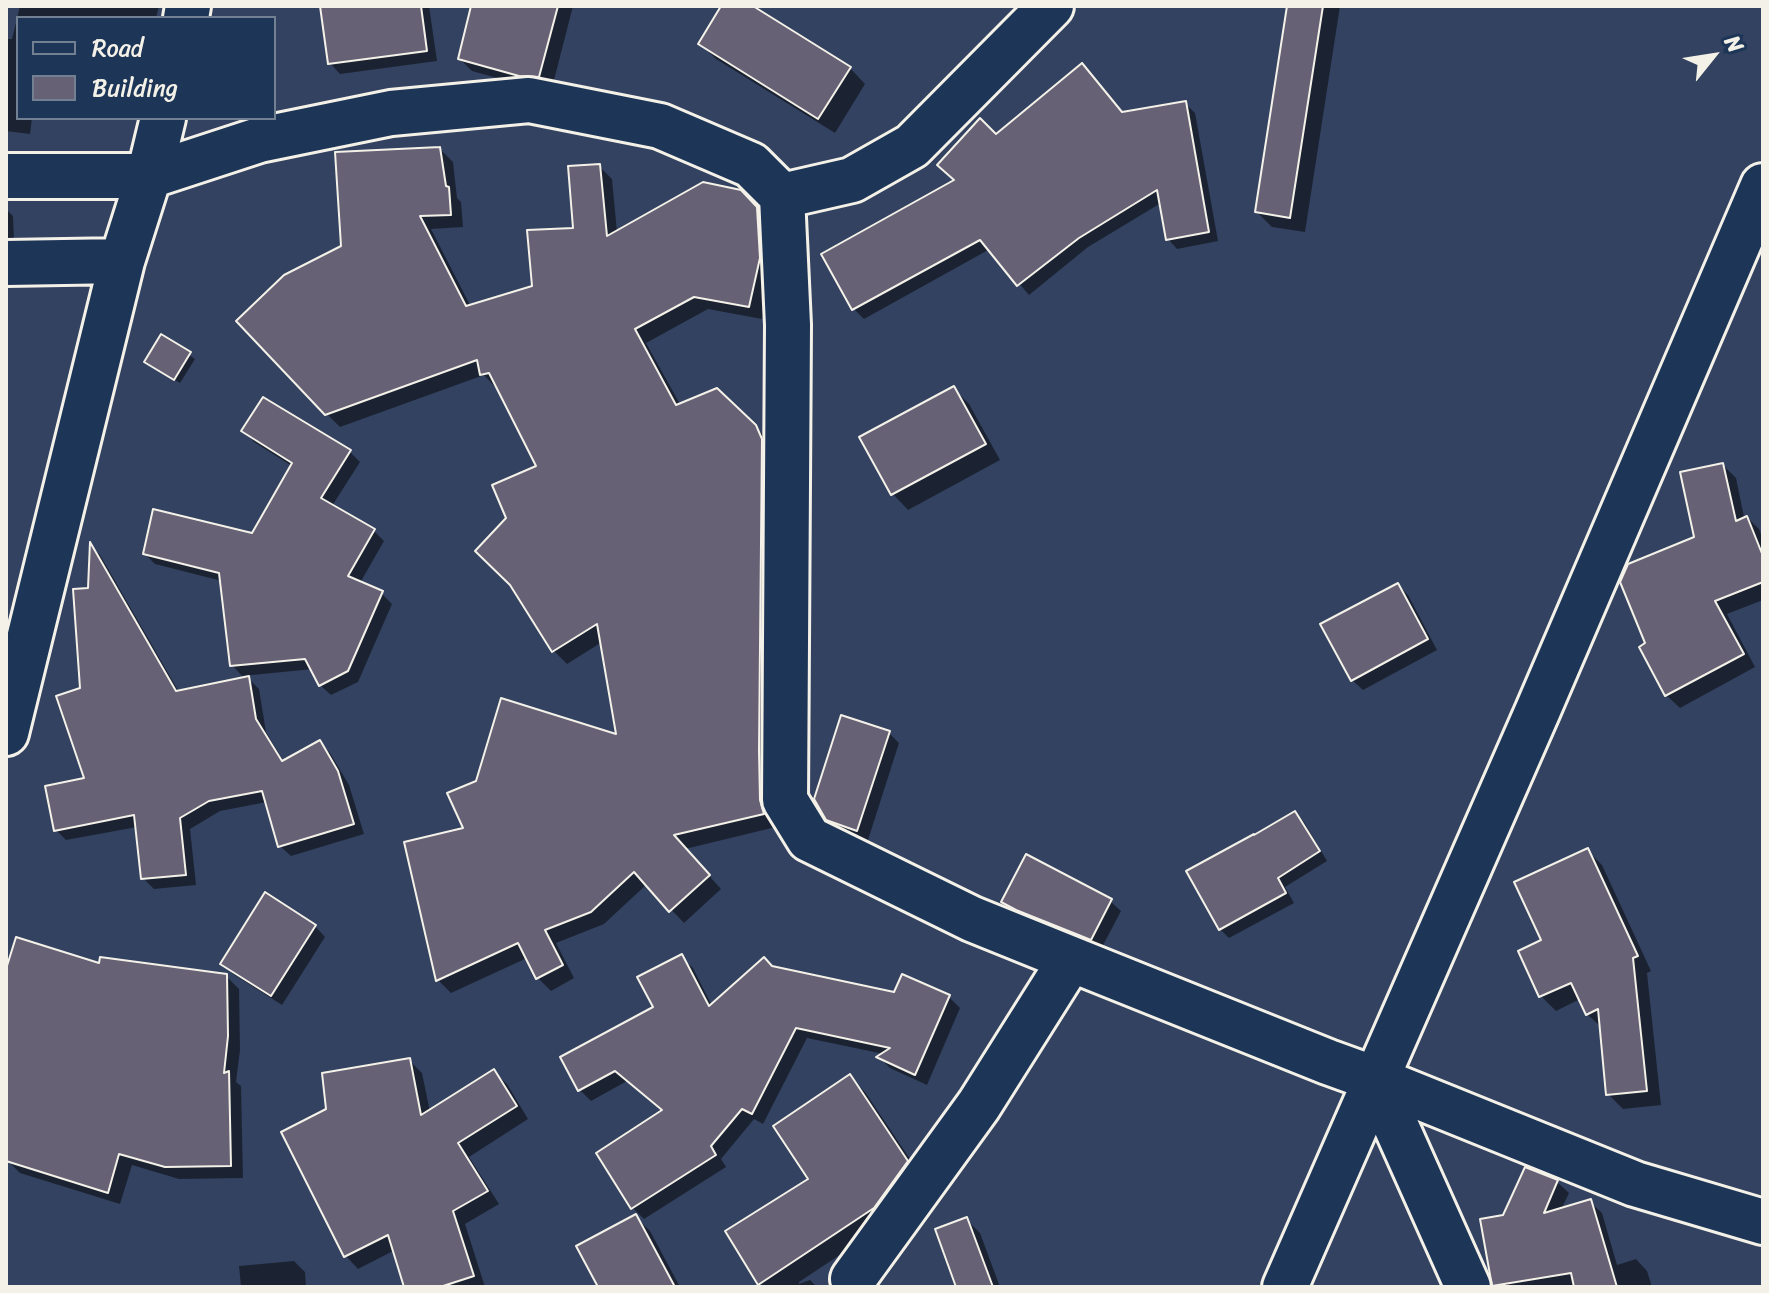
<!DOCTYPE html>
<style>
body{margin:0}
#map{position:relative;width:1769px;height:1293px;overflow:hidden;background:#334260;font-family:Sriracha,sans-serif}
canvas{display:block}
.frame{position:absolute;inset:0;border:8px solid #f4f1e8;pointer-events:none}
.legend{position:absolute;left:16px;top:16px;width:260px;height:104px;box-sizing:border-box;background:#1d3557;border:2px solid #738091;margin:0;padding:10px 14px;list-style:none;font-size:24px;color:#f4f1e8}
.legend li{display:flex;align-items:center;gap:16px;height:40px}
.legend b{width:40px;border:2px solid #738091}
.north{position:absolute;left:1673px;top:16px;width:80px;height:80px;-webkit-text-stroke:6px #1d3557;paint-order:stroke;rotate:60deg;font-size:22px;font-weight:700;line-height:32px;text-align:center;color:#f4f1e8}
.north::after{content:'';display:block;margin:auto;width:28px;height:36px;background:#f4f1e8;clip-path:polygon(50% 0,100% 100%,50% 72%,0 100%)}
</style>
<div id="map">
<canvas width="1769" height="1293"></canvas>
<div class="frame"></div>
<ul class="legend">
<li><b style="height:10px;background:#1d3557"></b>Road</li>
<li><b style="height:22px;background:#666175"></b>Building</li>
</ul>
<div class="north">N</div>
</div>
<script>
const c = document.querySelector('canvas').getContext('2d');
c.lineJoin = 'round';
function fill(path, color) { c.fillStyle = color; c.fill(path, 'evenodd'); }
const toPath = rows => new Path2D(rows.map(r => 'M' + r).join(''));
function stroke(path, color, width, dash) { c.strokeStyle = color; c.lineWidth = width; c.lineCap = dash ? 'butt' : 'round'; c.setLineDash(dash || []); c.stroke(path); }
const shadow = toPath([
 [20,6,159,6,156,18,18,18,18,118,32,118,30,134,6,131,6,39,12,39],
 [322,6,429,6,437,61,340,74,330,63],
 [474,6,573,6,552,88,533,88,472,71,460,59],
 [724,6,749,6,850,68,865,84,835,133,716,59,701,44],
 [1289,6,1340,6,1305,232,1272,227,1257,212],
 [1185,103,1195,113,1218,241,1177,249,1168,239,1161,203,1088,247,1029,295,990,249,864,319,854,309,824,254,956,181,996,136],
 [440,149,453,162,457,198,461,202,463,227,431,229,471,307,534,287,575,230,599,166,612,179,617,232,740,192,770,222,772,272,762,319,708,309,646,343,681,406,717,390,769,440,776,827,685,849,721,889,684,923,647,884,604,924,556,943,574,978,551,991,538,978,527,958,451,993,438,980,465,830,618,737,602,642,567,664,554,651,512,585,509,519,539,467,498,386,495,387,484,375,340,427,327,414,343,247],
 [6,209,13,216,14,241,6,241],
 [162,337,195,359,180,383,151,366],
 [953,388,969,404,1000,460,908,510,893,494],
 [244,431,350,452,360,462,332,506,373,530,384,541,360,583,381,593,392,604,358,682,331,695,320,685,313,669,242,676,232,665,222,581,155,564,145,554,253,536,292,466,254,442],
 [1723,465,1736,478,1744,517,1746,516,1759,529,1763,539,1763,600,1727,614,1755,667,1680,708,1666,695,1648,644,1696,539],
 [92,547,100,555,179,692,249,679,259,689,266,732,284,762,320,742,330,753,349,785,364,834,291,856,280,846,267,802,220,811,190,829,196,885,154,889,143,878,137,827,66,840,56,830,86,780,82,689,90,590],
 [1398,585,1408,595,1437,650,1363,690,1352,680],
 [889,733,899,743,868,840,839,830,828,818],
 [1295,813,1304,822,1327,861,1285,887,1294,903,1229,938,1220,929,1189,872],
 [1587,850,1602,865,1651,971,1647,973,1661,1105,1623,1109,1608,1094,1602,1028,1587,1014,1580,999,1556,1011,1541,996,1521,952,1544,941],
 [1003,901,1110,901,1121,911,1101,949,1028,919,1014,912],
 [315,926,325,937,282,1005,233,974,223,964],
 [681,957,693,968,712,1006,773,968,895,994,949,997,960,1008,927,1085,890,1068,879,1057,884,1054,807,1038,763,1124,754,1119,721,1159,726,1167,644,1219,633,1208,664,1112,627,1081,591,1101,579,1089,656,1008],
 [101,966,226,976,239,989,240,1050,236,1082,241,1086,243,1178,179,1179,132,1165,120,1204,20,1173,7,1160,6,976],
 [409,1060,422,1073,430,1112,494,1072,507,1084,528,1119,469,1157,499,1204,465,1224,485,1287,406,1287,395,1250,358,1269,346,1256,328,1110],
 [850,1077,865,1092,922,1177,888,1223,799,1282,799,1284,810,1280,817,1287,763,1287,760,1283,811,1179],
 [1557,1182,1569,1193,1561,1210,1590,1202,1602,1213,1617,1265,1636,1259,1647,1271,1652,1287,1494,1287,1482,1221,1505,1217],
 [636,1217,650,1231,680,1287,601,1287],
 [966,1219,980,1233,1000,1287,957,1287],
 [294,1261,305,1272,306,1287,241,1287,239,1266],
 [33,1286,67,1286,68,1287,33,1287]
]);
const building = toPath([
 [320,6,421,6,427,51,328,64,320,6],
 [471,6,558,6,539,77,519,76,458,59,471,6],
 [721,6,753,6,851,67,818,119,698,44,721,6],
 [1287,6,1323,6,1290,218,1255,212,1287,6],
 [1082,63,1122,112,1186,101,1209,232,1166,240,1157,190,1079,238,1017,286,980,240,852,310,821,254,954,180,937,165,980,118,996,134,1082,63],
 [440,147,446,186,449,187,451,215,420,216,466,306,532,286,527,230,573,228,568,166,600,164,607,236,703,182,741,190,757,207,760,258,749,307,694,297,635,329,676,405,717,388,756,425,762,439,759,751,760,800,764,814,674,835,710,875,669,912,634,872,591,912,545,930,563,965,536,979,518,943,436,981,404,842,463,828,447,793,476,781,501,698,616,734,597,624,552,652,510,585,475,551,506,518,492,485,536,466,489,373,480,375,477,360,325,415,236,321,284,275,341,246,335,152,440,147],
 [161,334,191,352,174,380,144,362,161,334],
 [954,386,986,444,891,495,859,437,954,386],
 [263,397,351,450,321,498,375,529,348,576,383,591,348,671,319,686,305,659,230,666,219,573,143,554,153,509,252,533,292,463,241,431,263,397],
 [1723,463,1736,521,1747,516,1763,556,1763,582,1715,601,1744,654,1665,696,1639,647,1645,643,1620,582,1628,564,1694,537,1680,472,1723,463],
 [90,542,176,691,249,676,256,719,282,761,320,740,338,771,354,824,278,847,262,791,209,801,180,818,186,875,141,879,134,815,54,831,45,786,84,778,56,696,80,688,73,589,88,588,90,542],
 [1398,583,1428,639,1351,681,1320,624,1398,583],
 [841,715,890,731,857,831,826,820,814,799,841,715],
 [1295,811,1320,851,1278,878,1286,893,1219,930,1186,871,1254,834,1254,835,1295,811],
 [1588,848,1638,956,1633,958,1647,1091,1606,1095,1598,1009,1586,1015,1571,983,1539,997,1518,951,1541,940,1514,882,1588,848],
 [1026,854,1112,899,1091,940,1016,910,1001,902,1026,854],
 [265,892,316,925,271,996,220,964,265,892],
 [16,937,99,963,100,957,227,974,228,1036,224,1073,229,1071,231,1166,165,1167,119,1154,108,1193,6,1161,6,969,16,937],
 [682,954,709,1006,764,957,772,966,894,992,902,974,950,995,915,1075,876,1057,890,1048,796,1028,752,1114,742,1109,711,1146,716,1155,631,1209,596,1153,662,1110,615,1071,578,1091,560,1057,653,1007,637,977,682,954],
 [410,1058,421,1115,494,1069,517,1106,458,1143,488,1191,453,1211,474,1276,440,1287,404,1287,388,1235,344,1257,281,1132,326,1109,322,1073,410,1058],
 [850,1074,908,1161,874,1208,758,1285,725,1231,808,1179,773,1126,850,1074],
 [1525,1167,1558,1180,1544,1213,1591,1199,1617,1287,1574,1287,1571,1273,1492,1286,1480,1219,1503,1215,1525,1167],
 [636,1214,675,1287,598,1287,576,1246,636,1214],
 [967,1217,993,1287,956,1287,935,1229,967,1217]
]);
const minor = toPath([
 [186,18,188,6],
 [6,176,149,176,259,140,391,113,529,100,660,126,751,165,782,196,788,325,785,800,809,839,972,919,1071,959,1328,1062,1375,1079,1635,1184,1763,1222],
 [782,196,852,180,912,146,1051,6],
 [6,263,122,261],
 [6,733,122,261,149,176,163,118],
 [1375,1079,1468,1287],
 [853,1279,979,1105,1071,959],
 [1285,1287,1538,710,1763,186]
]);
fill(shadow, '#0007');
fill(building, '#666175');
stroke(building, '#f4f1e8', 2);
stroke(minor, '#f4f1e8', 50);
stroke(minor, '#1d3557', 44);
</script>
